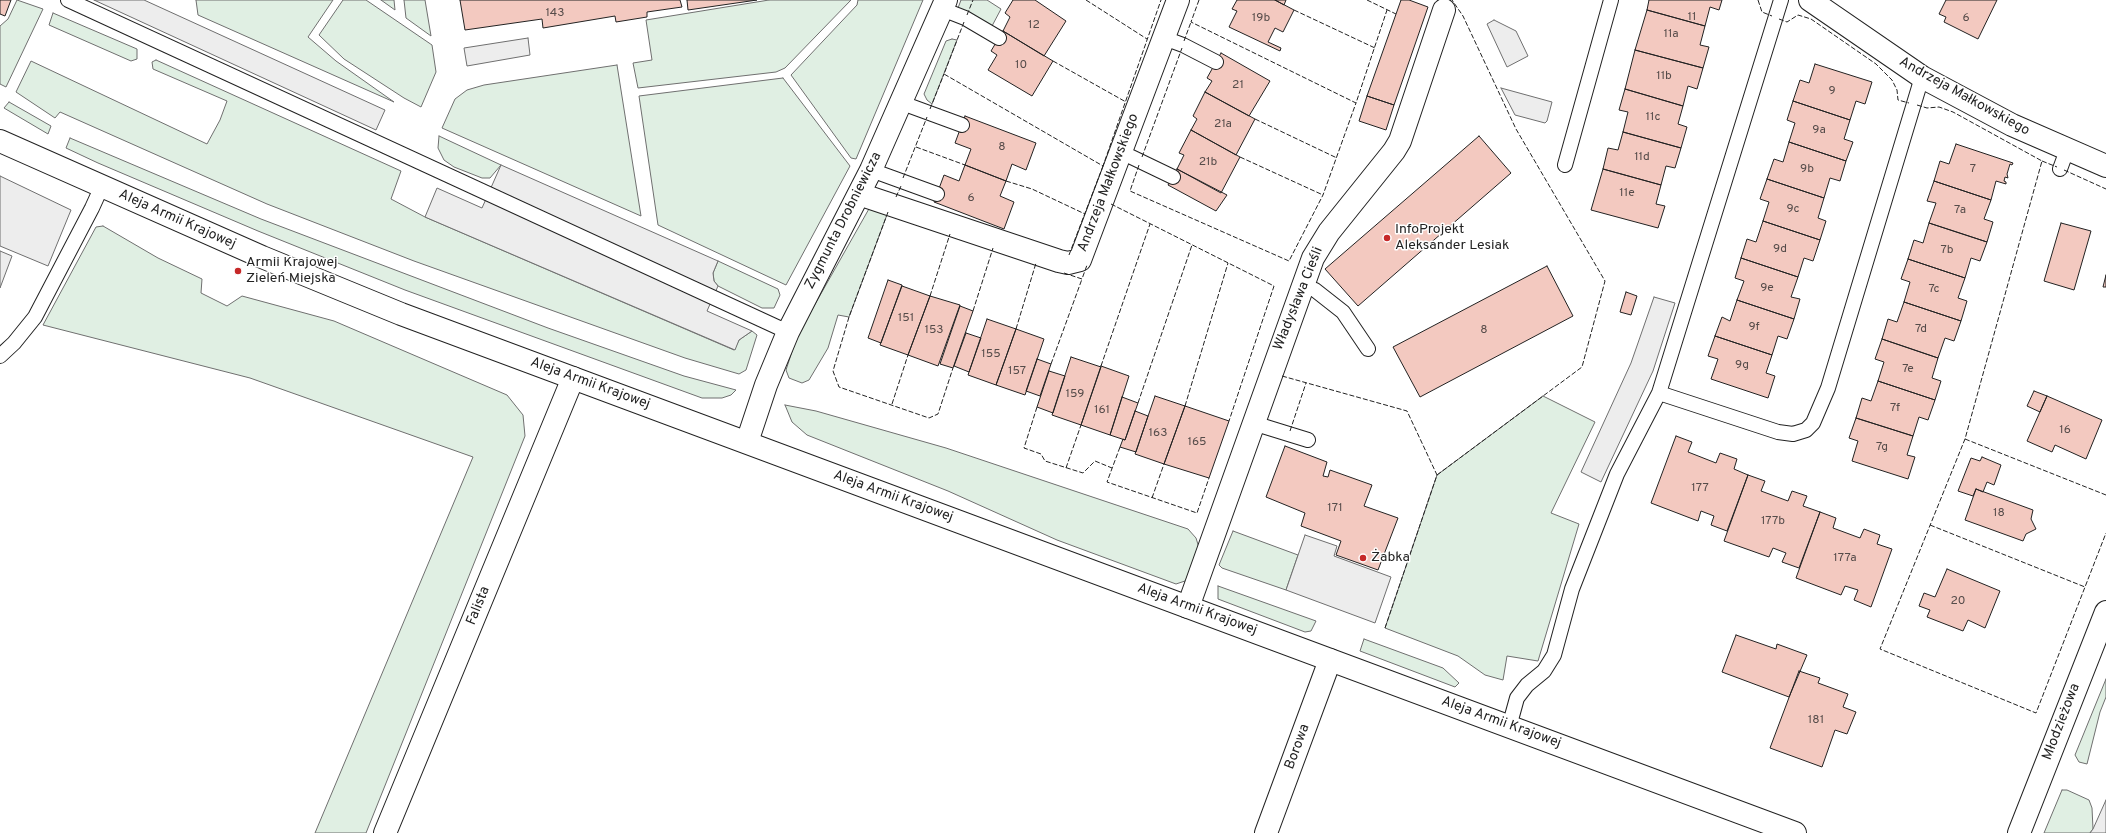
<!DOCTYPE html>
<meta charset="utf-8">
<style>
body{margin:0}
canvas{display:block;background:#fff}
</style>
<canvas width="2106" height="833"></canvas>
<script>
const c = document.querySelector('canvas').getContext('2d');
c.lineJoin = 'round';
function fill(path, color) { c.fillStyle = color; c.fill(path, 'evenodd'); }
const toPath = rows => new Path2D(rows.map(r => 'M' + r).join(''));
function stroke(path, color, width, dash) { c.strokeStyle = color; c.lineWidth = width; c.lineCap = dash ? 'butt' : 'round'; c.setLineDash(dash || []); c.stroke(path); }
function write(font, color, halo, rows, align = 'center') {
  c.font = font + ' Overpass,sans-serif'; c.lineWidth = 3; c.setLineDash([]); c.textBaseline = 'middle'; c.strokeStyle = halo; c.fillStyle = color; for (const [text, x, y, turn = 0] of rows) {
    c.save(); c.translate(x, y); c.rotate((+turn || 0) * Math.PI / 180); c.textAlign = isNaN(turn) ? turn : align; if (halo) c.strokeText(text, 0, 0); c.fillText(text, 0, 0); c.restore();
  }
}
const green = toPath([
 [17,0,43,9,6,87,0,84,0,26,8,19,17,0],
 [196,0,333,0,308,37,336,61,394,102,198,15,196,0],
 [343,0,366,0,432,45,436,72,421,107,404,98,344,59,319,35,343,0],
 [381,0,394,0,395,10,381,0],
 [404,0,425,0,431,36,406,18,404,0],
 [769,0,851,0,785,68,776,72,638,88,633,63,652,60,646,20,769,0],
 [858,0,923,0,856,159,851,158,791,75,857,5,858,0],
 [961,0,987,0,1001,9,992,26,958,8,961,0],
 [53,13,137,49,137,59,131,61,49,25,53,13],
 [952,39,957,40,932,104,927,100,924,94,946,41,952,39],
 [156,60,401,171,391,199,425,217,734,350,739,340,752,331,757,335,746,370,739,374,685,358,414,261,267,204,60,112,55,118,16,92,31,61,207,144,220,120,227,101,153,69,152,62,156,60],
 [617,65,641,216,442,128,455,99,467,90,484,85,617,65],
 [783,78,850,166,786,285,658,225,639,96,783,78],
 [9,102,51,126,48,134,4,108,9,102],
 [439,136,501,165,490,178,482,178,454,167,444,160,438,148,439,136],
 [70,138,261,219,548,328,684,376,736,390,731,395,722,398,702,398,405,290,258,231,98,163,66,148,70,138],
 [870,207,888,212,849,317,838,315,828,348,809,380,802,383,789,378,786,370,797,336,870,207],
 [103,226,158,258,202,279,201,293,227,306,242,296,334,321,507,395,523,415,525,436,366,833,315,833,473,457,250,378,43,325,96,227,103,226],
 [718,261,778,289,780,295,774,308,762,308,718,286,714,281,713,273,718,261],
 [1543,396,1595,422,1551,513,1579,524,1538,661,1507,656,1503,680,1485,675,1458,656,1385,628,1437,475,1543,396],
 [785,405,816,411,946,448,1188,529,1196,538,1200,551,1188,580,1176,584,1057,540,948,491,807,435,792,422,785,405],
 [1233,531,1298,555,1286,590,1222,568,1219,565,1233,531],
 [1218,586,1316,621,1311,631,1305,632,1218,599,1218,586],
 [1364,639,1443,668,1459,683,1455,687,1360,651,1364,639],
 [2106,679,2106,697,2100,712,2087,764,2079,762,2075,755,2106,679],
 [2062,790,2067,790,2089,800,2092,808,2093,829,2090,833,2044,833,2062,790]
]);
const parking = toPath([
 [94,0,144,0,385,110,376,130,94,0],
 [1494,20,1516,31,1528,56,1507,67,1487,24,1494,20],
 [528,38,530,55,467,66,464,48,528,38],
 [1501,88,1552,102,1547,121,1545,123,1515,115,1501,88],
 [501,165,718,261,713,273,714,281,718,286,707,311,752,331,739,340,735,350,425,217,437,188,482,208,501,165],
 [0,176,71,210,48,266,0,246,0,176],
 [0,251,12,256,0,288,0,251],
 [1654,297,1675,303,1653,371,1601,482,1581,472,1631,363,1654,297],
 [1305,535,1337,546,1334,556,1391,577,1375,623,1286,590,1305,535],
 [2106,800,2106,833,2090,833,2093,829,2106,800]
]);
const building = toPath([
 [0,0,11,0,5,16,0,14,0,0],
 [460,0,680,0,682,7,647,12,647,17,616,22,615,16,543,28,542,19,465,30,460,0],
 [687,0,757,0,688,10,687,0],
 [1013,0,1035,0,1066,21,1044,56,1003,31,1010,17,1005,13,1013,0],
 [1237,0,1275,0,1294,10,1283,32,1275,28,1268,42,1281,48,1280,51,1229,27,1237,11,1232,9,1237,0],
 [1275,0,1286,0,1284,5,1275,0],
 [1401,0,1409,0,1428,7,1394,105,1367,96,1401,0],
 [1649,0,1722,0,1719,10,1710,7,1705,26,1647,10,1649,0],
 [1946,0,1997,0,1978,39,1944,22,1946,17,1939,14,1946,0],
 [1647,10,1705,26,1700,45,1709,47,1703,68,1635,50,1647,10],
 [1003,31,1053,61,1032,96,988,70,997,55,991,51,1003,31],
 [1635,50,1703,68,1697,89,1688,86,1683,106,1625,89,1635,50],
 [1221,53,1270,81,1249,116,1205,92,1212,81,1207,78,1221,53],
 [1815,64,1872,82,1865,104,1856,101,1850,120,1793,101,1800,80,1809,83,1815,64],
 [1625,89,1683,106,1678,124,1687,127,1681,148,1623,132,1628,112,1619,110,1625,89],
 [1205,92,1255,119,1236,155,1191,130,1197,119,1193,116,1205,92],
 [1367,96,1394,105,1386,130,1359,121,1367,96],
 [1793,101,1850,120,1844,139,1853,142,1846,161,1789,142,1795,123,1787,120,1793,101],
 [965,116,1036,143,1026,170,1012,164,1006,181,965,165,971,149,955,143,965,116],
 [1191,130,1240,157,1221,193,1177,169,1184,155,1179,153,1191,130],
 [1623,132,1681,148,1675,168,1666,166,1661,185,1603,169,1608,148,1618,150,1623,132],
 [1479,136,1511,173,1358,306,1325,269,1479,136],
 [1789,142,1846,161,1840,181,1830,178,1824,198,1767,179,1774,159,1783,162,1789,142],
 [1956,144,2013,163,2012,165,2010,164,2007,174,2008,178,2005,177,2004,181,2006,182,2006,184,1996,181,1991,200,1934,181,1940,161,1949,164,1956,144],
 [965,165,1006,181,1000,196,1014,202,1004,229,934,202,944,175,959,181,965,165],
 [1177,169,1227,195,1216,211,1168,185,1177,169],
 [1603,169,1661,185,1656,204,1665,206,1658,228,1591,210,1603,169],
 [1767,179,1824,198,1818,218,1826,221,1820,240,1763,221,1769,202,1760,199,1767,179],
 [1934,181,1991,200,1984,219,1993,222,1987,242,1929,223,1936,203,1927,201,1934,181],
 [1763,221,1820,240,1813,261,1804,258,1798,277,1741,258,1747,239,1756,242,1763,221],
 [1929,223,1987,242,1980,261,1971,258,1965,278,1908,259,1914,240,1923,243,1929,223],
 [2061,223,2091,231,2074,290,2044,281,2061,223],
 [1741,258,1798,277,1791,297,1800,299,1794,319,1737,300,1744,281,1735,278,1741,258],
 [1908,259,1965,278,1958,298,1967,301,1961,321,1904,302,1910,282,1901,279,1908,259],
 [1547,266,1573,316,1420,397,1393,347,1547,266],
 [2106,275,2106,287,2103,287,2106,275],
 [888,280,902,285,881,343,868,338,888,280],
 [902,286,930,296,908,355,880,345,902,286],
 [1626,292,1637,296,1631,315,1620,312,1626,292],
 [930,296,960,305,938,366,908,355,930,296],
 [1737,300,1794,319,1787,339,1778,336,1772,355,1715,336,1722,317,1730,321,1737,300],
 [1904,302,1961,321,1954,341,1945,338,1938,358,1882,339,1888,319,1897,322,1904,302],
 [960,306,973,311,953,368,940,364,960,306],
 [987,319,1016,329,996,385,968,375,987,319],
 [1016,329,1044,339,1025,395,996,385,1016,329],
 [966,333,981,338,969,372,954,366,966,333],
 [1715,336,1772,355,1766,373,1775,376,1768,398,1711,379,1718,359,1708,356,1715,336],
 [1882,339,1938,358,1932,378,1941,381,1935,400,1878,381,1884,362,1875,359,1882,339],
 [1071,357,1101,367,1081,425,1052,415,1071,357],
 [1037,359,1051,364,1040,396,1026,391,1037,359],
 [1101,366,1129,376,1110,435,1081,425,1101,366],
 [1049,371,1065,376,1053,413,1037,407,1049,371],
 [1878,381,1935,400,1928,420,1919,417,1913,436,1856,418,1862,398,1871,401,1878,381],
 [2034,391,2047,396,2040,412,2027,406,2034,391],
 [1155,396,1185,406,1164,464,1135,454,1155,396],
 [2047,396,2102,420,2086,459,2055,445,2052,452,2027,441,2047,396],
 [1122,397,1138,403,1125,440,1110,435,1122,397],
 [1185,406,1229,421,1209,478,1164,464,1185,406],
 [1135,411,1148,416,1136,452,1120,447,1123,439,1125,440,1135,411],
 [1856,418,1913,436,1907,455,1915,457,1908,479,1852,461,1858,441,1849,438,1856,418],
 [1676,436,1692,442,1688,452,1716,463,1720,453,1737,459,1734,469,1748,475,1727,531,1711,525,1714,516,1701,511,1698,521,1651,503,1676,436],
 [1285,446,1327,462,1323,476,1328,477,1330,470,1372,485,1364,506,1398,518,1378,570,1336,555,1341,541,1301,526,1305,513,1266,497,1285,446],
 [1982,457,2001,465,1994,485,1987,482,1983,492,1976,489,1973,496,1958,491,1971,458,1980,461,1982,457],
 [1748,475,1765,481,1761,491,1788,501,1792,491,1807,496,1803,506,1820,512,1799,568,1782,562,1786,553,1773,548,1769,557,1724,541,1748,475],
 [1976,489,2033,510,2031,519,2036,529,2026,534,2023,541,1965,520,1976,489],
 [1820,512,1836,518,1833,528,1860,538,1864,529,1880,535,1877,544,1892,549,1871,607,1854,600,1858,590,1845,586,1841,595,1796,578,1820,512],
 [1947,569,2000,591,1985,628,1968,620,1963,631,1927,617,1930,610,1919,606,1924,593,1935,597,1947,569],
 [1736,635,1776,649,1777,644,1807,655,1789,697,1722,672,1736,635],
 [1799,671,1820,678,1818,683,1848,694,1843,707,1856,712,1847,734,1835,730,1822,767,1770,748,1799,671]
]);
const lane = toPath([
 [68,0,788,332],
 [942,9,965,18,999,38],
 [1164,38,1183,45,1216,62],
 [902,103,962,125],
 [1121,152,1173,177],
 [1565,165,1611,0],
 [2060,169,2067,150],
 [871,170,937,194],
 [1302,285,1315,290,1343,312,1368,349],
 [0,356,14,343,35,317,92,208,102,186],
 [1659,393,1778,432,1793,434,1806,430,1813,423,1828,388,1922,77],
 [1253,423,1308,440],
 [1509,727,1517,698,1527,685,1544,671,1554,655,1572,589,1617,474,1659,393,1781,0]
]);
const street = toPath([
 [1810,0,1922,77,2012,125,2106,166],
 [859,194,1059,261,1068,263,1080,260,1178,0],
 [747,442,766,385,788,332,871,170,946,0],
 [1188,607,1313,258,1329,232,1394,151,1400,141,1444,10],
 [385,833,573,378],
 [1266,833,1330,660],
 [2019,833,2106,612]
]);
const secondary = toPath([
 [0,141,262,257,401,314,1795,833]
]);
const fence = toPath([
 [1086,0,1147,39],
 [1199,0,1191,22,1356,103,1387,10],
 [1367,0,1396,14],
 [1758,0,1762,12,1772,16],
 [1294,10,1375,48],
 [967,15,973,0],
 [1779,19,1787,22,1798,15,1811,19,1876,64,1892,80,1897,90,1898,100,1909,103],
 [964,22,944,74,1103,166,1161,0],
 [1184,41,1191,22],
 [1053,61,1126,102],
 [1917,105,1927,108,1939,107,1953,112,2042,161,1965,439,1880,649,2036,713,2106,533],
 [930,109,944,74],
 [1255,119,1337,158],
 [916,147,965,165],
 [1142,157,1182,48],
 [1240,157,1323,195],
 [2042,161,2057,167],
 [1139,165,1130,191,1289,261,1323,195,1356,103],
 [2064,170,2106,189],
 [903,178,927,117],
 [1006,181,1032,189,1085,214],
 [896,197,901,186],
 [1111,204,1274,286,1229,421],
 [888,212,849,317,833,371,839,387,929,418,938,414,953,368],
 [1069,255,1103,166],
 [1064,273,1082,279,1087,265],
 [930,296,950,234],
 [973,311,993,248],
 [1016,329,1036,263],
 [1051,364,1082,279],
 [1101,366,1150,224],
 [1282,376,1407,411,1437,475,1385,628],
 [1138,403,1192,245],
 [892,404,908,355],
 [1185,406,1228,263],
 [1037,407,1024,448,1041,454,1045,461,1083,473,1095,461,1112,468],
 [1290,431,1306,383],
 [1965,439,2106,495],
 [1120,447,1107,482,1197,513,1209,478],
 [1066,468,1081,425],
 [1437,475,1582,367,1605,281,1516,129,1463,16,1452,0],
 [1152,498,1164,464],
 [1930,525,2085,587]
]);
const markers = [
 [1387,238,4,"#c62828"],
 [238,271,4,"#c62828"],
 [1363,558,4,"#c62828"]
];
const numberNames = [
 ["143",555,14],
 ["11",1692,18],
 ["19b",1261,19],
 ["6",1966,19],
 ["12",1034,26],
 ["11a",1671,35],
 ["10",1021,66],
 ["11b",1664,77],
 ["21",1238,86],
 ["9",1832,92],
 ["11c",1653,118],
 ["21a",1223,125],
 ["9a",1819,131],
 ["8",1002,148],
 ["11d",1642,158],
 ["21b",1208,163],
 ["9b",1807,170],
 ["7",1973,170],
 ["11e",1627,194],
 ["6",971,199],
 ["9c",1793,210],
 ["7a",1960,211],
 ["9d",1780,250],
 ["7b",1947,251],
 ["9e",1767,289],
 ["7c",1934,290],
 ["151",906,319],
 ["9f",1754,328],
 ["7d",1921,330],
 ["153",934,331],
 ["8",1484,331],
 ["155",991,355],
 ["9g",1742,366],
 ["7e",1908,370],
 ["157",1017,372],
 ["159",1075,395],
 ["7f",1895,409],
 ["161",1102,411],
 ["16",2065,431],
 ["163",1158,434],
 ["165",1197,443],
 ["7g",1882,448],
 ["177",1700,489],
 ["171",1335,509],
 ["18",1999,514],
 ["177b",1773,522],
 ["177a",1845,559],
 ["20",1958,602],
 ["181",1816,721]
];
const streetNames = [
 ["Andrzeja Małkowskiego",1964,97,29],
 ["Andrzeja Małkowskiego",1109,183,-69],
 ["Aleja Armii Krajowej",177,220,24],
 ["Zygmunta Drobniewicza",844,221,-63],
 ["Władysława Cieśli",1299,299,-68],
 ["Aleja Armii Krajowej",590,384,20],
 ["Aleja Armii Krajowej",893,497,20],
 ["Falista",479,606,-68],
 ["Aleja Armii Krajowej",1197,610,20],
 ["Młodzieżowa",2062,722,-69],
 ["Aleja Armii Krajowej",1501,723,20],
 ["Borowa",1298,747,-70]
];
const poiNames = [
 ["InfoProjekt",1395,230],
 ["Aleksander Lesiak",1395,246],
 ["Armii Krajowej",246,263],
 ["Zieleń Miejska",246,279],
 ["Żabka",1371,558]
];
fill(green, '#e0efe3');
stroke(green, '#6f6f6f', 1);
fill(parking, '#ededed');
stroke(parking, '#6f6f6f', 1);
fill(building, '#f3c9c0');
stroke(building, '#222', 1);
stroke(lane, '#222', 16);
stroke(street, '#222', 24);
stroke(secondary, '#222', 24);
stroke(lane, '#fff', 14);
stroke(street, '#fff', 22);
stroke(secondary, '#fff', 22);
stroke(fence, '#222', 1, [5, 2]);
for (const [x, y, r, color] of markers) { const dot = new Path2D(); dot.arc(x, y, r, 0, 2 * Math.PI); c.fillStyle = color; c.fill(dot); stroke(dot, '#fff', 1.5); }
write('12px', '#564c4a', null, numberNames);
write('14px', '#222', '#fff', streetNames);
write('14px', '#222', '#fff', poiNames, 'left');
</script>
